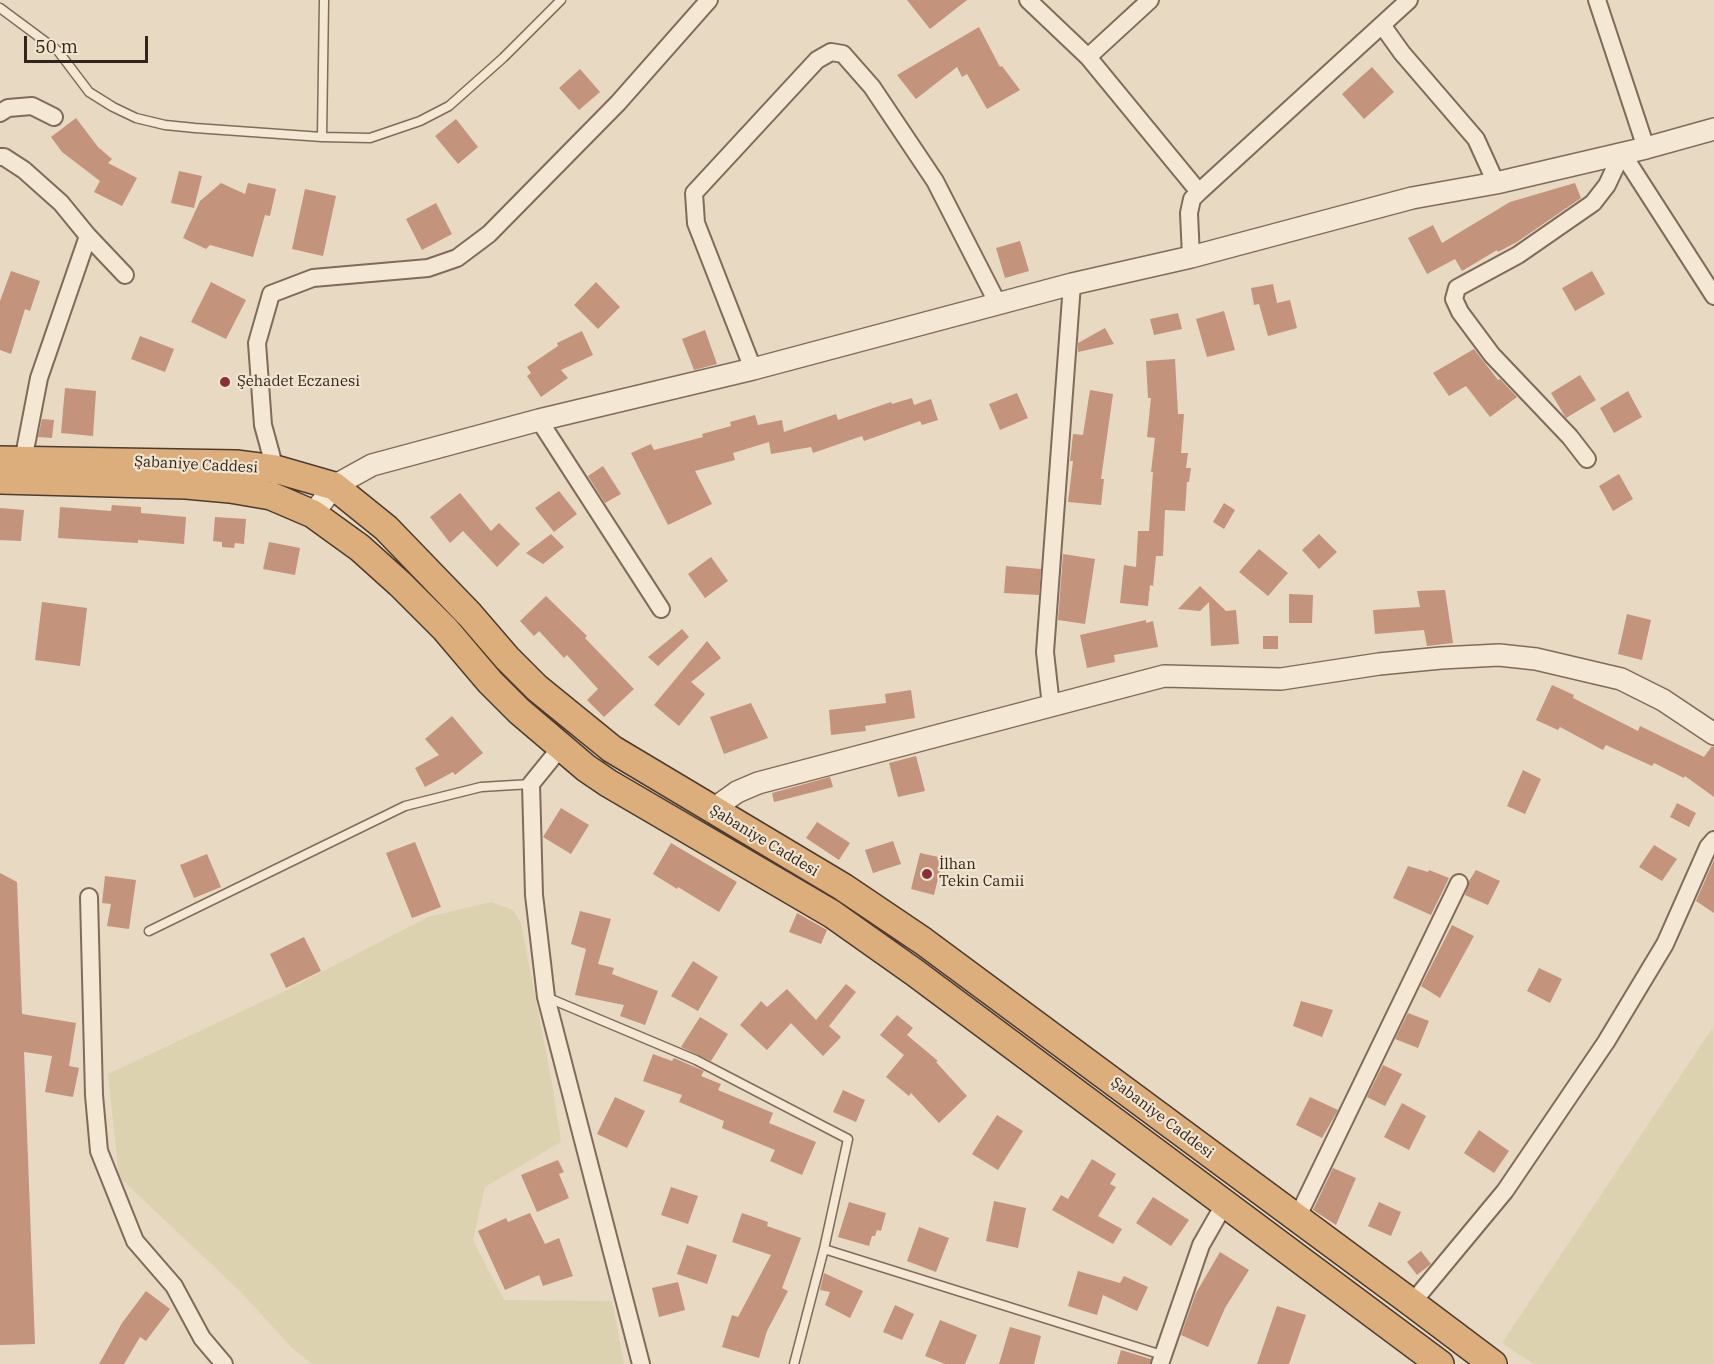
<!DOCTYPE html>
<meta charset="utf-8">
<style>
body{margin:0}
#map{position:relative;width:1714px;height:1364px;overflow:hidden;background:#e8d9c2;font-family:"IBM Plex Serif",serif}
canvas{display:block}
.scale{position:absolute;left:24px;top:36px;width:124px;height:27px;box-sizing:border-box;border:3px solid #31251e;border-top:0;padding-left:8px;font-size:18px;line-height:21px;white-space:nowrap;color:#31251e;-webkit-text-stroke:4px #f1e5d0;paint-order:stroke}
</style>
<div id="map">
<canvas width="1714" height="1364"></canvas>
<div class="scale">50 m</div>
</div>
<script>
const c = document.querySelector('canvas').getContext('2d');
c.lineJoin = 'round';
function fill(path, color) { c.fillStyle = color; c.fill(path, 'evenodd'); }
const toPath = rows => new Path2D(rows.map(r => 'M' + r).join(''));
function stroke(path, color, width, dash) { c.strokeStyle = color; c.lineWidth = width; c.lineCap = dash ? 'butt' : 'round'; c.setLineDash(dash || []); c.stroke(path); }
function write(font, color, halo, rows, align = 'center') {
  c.font = font + ' "IBM Plex Serif",serif'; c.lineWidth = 4.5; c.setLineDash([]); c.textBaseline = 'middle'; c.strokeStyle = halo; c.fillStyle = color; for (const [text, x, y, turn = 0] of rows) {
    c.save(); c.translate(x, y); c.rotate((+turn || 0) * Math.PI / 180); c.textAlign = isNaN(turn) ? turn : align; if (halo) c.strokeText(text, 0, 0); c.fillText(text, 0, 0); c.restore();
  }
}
const farmland = toPath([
 [491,902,513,910,521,923,552,1083,561,1142,485,1187,473,1240,504,1300,612,1301,624,1364,312,1364,291,1347,241,1292,119,1177,108,1074,285,991,428,917],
 [1713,1027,1714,1364,1534,1364,1502,1343]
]);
const building = toPath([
 [907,0,967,0,930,29],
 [979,27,1000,67,1002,66,1020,90,987,109,967,74,962,77,957,67,916,99,897,75],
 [1372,67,1394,92,1364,119,1342,94],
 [580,69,600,92,579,110,559,88],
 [76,118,98,147,112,159,108,163,137,178,122,206,94,192,100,181,62,152,51,137],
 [456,119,478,147,458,164,435,136],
 [179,171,202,176,194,208,171,203],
 [221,183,245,194,248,183,276,189,270,216,265,215,253,257,210,245,206,249,183,238,200,201],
 [1575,183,1581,198,1517,242,1498,252,1497,250,1462,271,1455,259,1427,274,1408,238,1433,225,1442,243,1510,202],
 [305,189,336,196,323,256,292,249],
 [436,203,452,234,422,250,406,219],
 [1020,241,1029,271,1005,278,996,248],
 [11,271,40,281,30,311,25,309,11,354,0,350,0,301],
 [1592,271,1605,294,1575,311,1562,288],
 [211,282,246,300,226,339,191,322],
 [596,282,620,307,598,329,574,305],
 [1273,284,1277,303,1290,300,1297,328,1268,336,1259,304,1254,305,1251,288],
 [1224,311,1235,350,1207,357,1196,319],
 [1178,313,1182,329,1154,335,1150,319],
 [1105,328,1114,344,1078,352,1078,343],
 [705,330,717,364,694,370,682,339],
 [582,331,593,355,561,370,568,378,541,397,527,376,531,373,527,367,558,346,557,343],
 [140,336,174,349,165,372,131,359],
 [1474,349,1498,380,1500,379,1517,397,1490,417,1466,386,1449,396,1433,373],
 [1175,359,1178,414,1184,414,1181,453,1188,453,1186,468,1191,468,1189,482,1187,482,1185,511,1165,510,1163,556,1156,556,1153,586,1150,585,1148,606,1120,603,1124,565,1136,567,1138,531,1149,531,1153,472,1151,472,1155,438,1147,437,1151,398,1148,398,1146,361],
 [1580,375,1596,400,1566,418,1551,393],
 [65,388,96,391,93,436,61,433],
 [1090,390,1113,394,1101,479,1104,479,1101,505,1068,502,1073,461,1070,461,1073,434,1083,435],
 [1628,391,1642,417,1614,433,1600,408],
 [1017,393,1028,418,1000,430,989,404],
 [912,398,914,405,931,399,938,420,922,425,920,421,864,441,862,436,813,453,811,447,771,454,769,442,733,453,735,460,695,471,712,504,668,525,631,453,651,444,654,450,703,437,702,434,731,426,730,422,755,415,758,425,782,420,784,432,836,414,838,420,891,402,892,404],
 [42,419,54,420,52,438,38,437],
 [603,466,621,494,605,503,588,476],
 [1619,474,1633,499,1613,511,1599,486],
 [559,491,577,514,554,532,535,508],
 [460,493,491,531,499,523,520,544,497,567,463,531,450,543,430,517],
 [1224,503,1235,510,1224,529,1213,522],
 [112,505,141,507,141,513,186,517,184,544,138,540,138,543,58,538,60,507,111,511],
 [0,508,24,510,21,541,0,540],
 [215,517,246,519,244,544,235,543,234,548,222,547,222,542,213,541],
 [551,534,564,547,543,564,526,553],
 [1319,534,1337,552,1319,569,1302,550],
 [269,542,300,548,295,575,263,569],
 [1259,549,1288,573,1268,596,1239,572],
 [1063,554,1095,559,1085,624,1058,620],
 [711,557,728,581,705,598,688,574],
 [1006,566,1041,569,1039,595,1004,593],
 [1200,586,1226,611,1236,610,1239,644,1211,646,1209,602,1200,611,1178,609],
 [1445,590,1453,643,1427,646,1424,630,1375,634,1373,610,1420,607,1417,591],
 [1289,594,1313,595,1312,623,1289,623],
 [546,596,587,636,585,638,634,689,604,717,587,700,598,689,567,655,564,658,539,631,534,636,520,621],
 [42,602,87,608,80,666,35,660],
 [1627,614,1651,620,1642,660,1618,654],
 [1146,620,1146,623,1153,621,1158,647,1114,655,1115,662,1087,668,1080,635],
 [682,629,689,637,658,666,648,657],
 [1263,636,1278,636,1278,649,1263,649],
 [707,641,721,658,691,682,705,694,679,726,654,705],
 [1552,685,1574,695,1573,698,1638,731,1640,726,1704,757,1712,746,1714,747,1714,797,1685,776,1684,778,1654,763,1652,766,1606,745,1603,750,1560,727,1558,730,1536,720],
 [911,690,915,718,865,726,866,731,831,735,829,710,886,703,885,694],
 [751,703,768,738,724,754,710,717],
 [452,716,483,753,455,775,453,772,425,787,415,768,439,755,425,739],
 [916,756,925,791,898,797,889,763],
 [1523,770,1541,779,1525,814,1507,806],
 [830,777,833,787,774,802,772,793],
 [1677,803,1696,813,1689,827,1670,817],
 [561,808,589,825,571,854,543,837],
 [817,822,850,843,839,860,806,838],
 [893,841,901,864,873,873,865,850],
 [415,842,441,907,412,918,386,853],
 [671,843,737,882,719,912,678,887,677,889,653,874],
 [1654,845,1677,859,1662,881,1639,867],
 [920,853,943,858,934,895,911,889],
 [207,854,221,887,194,898,180,865],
 [1714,860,1714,913,1696,901],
 [1408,866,1428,872,1429,870,1449,878,1431,915,1393,898],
 [1476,870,1500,881,1488,905,1465,895,1469,881],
 [0,873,17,882,22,1014,76,1023,69,1066,79,1068,73,1097,45,1092,52,1056,24,1052,35,1344,0,1345],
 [105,876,136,880,129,929,107,926,111,904,102,903],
 [580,911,611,919,598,964,614,968,612,974,658,991,645,1025,620,1016,624,1005,575,995,586,949,571,944],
 [797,913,827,930,821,944,789,932],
 [1452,925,1474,936,1440,998,1421,986],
 [304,937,321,971,286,988,270,954],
 [693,961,718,977,698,1011,671,996],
 [1539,968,1562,979,1550,1003,1527,991],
 [846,984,856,992,829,1026,841,1037,823,1056,791,1023,767,1050,740,1025,761,1001,767,1007,787,989,816,1020],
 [1301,1001,1333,1010,1322,1037,1293,1026],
 [1408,1013,1429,1021,1418,1048,1395,1039],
 [897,1015,913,1028,907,1035,938,1061,936,1062,967,1096,939,1123,911,1093,909,1096,886,1077,904,1055,880,1035],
 [700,1017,728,1034,711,1061,681,1047],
 [653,1054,672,1061,674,1058,704,1071,701,1076,721,1084,718,1090,773,1113,769,1123,816,1142,802,1175,770,1161,775,1150,722,1128,724,1121,679,1102,682,1095,643,1081],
 [1383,1065,1402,1074,1385,1106,1367,1097],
 [843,1090,865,1100,856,1122,833,1112],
 [615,1097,645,1111,627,1148,597,1134],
 [1310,1097,1338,1110,1322,1138,1296,1125],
 [1402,1103,1426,1116,1409,1150,1384,1137],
 [997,1115,1023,1131,998,1170,972,1154],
 [1479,1130,1509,1151,1494,1173,1464,1153],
 [1092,1159,1116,1174,1110,1184,1116,1187,1098,1216,1122,1229,1113,1244,1052,1210,1061,1195,1068,1199],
 [558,1160,564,1172,559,1174,569,1198,537,1212,521,1175],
 [1333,1168,1356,1178,1336,1225,1313,1210],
 [671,1187,698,1196,688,1224,661,1215],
 [1153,1197,1189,1220,1171,1246,1136,1223],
 [994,1201,1026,1208,1018,1248,986,1241],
 [849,1202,886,1213,881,1231,877,1230,875,1236,872,1236,869,1246,838,1237],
 [1379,1202,1401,1212,1391,1236,1368,1226],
 [530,1213,545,1244,559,1238,573,1276,543,1286,539,1275,505,1290,478,1231,506,1218,508,1222],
 [742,1213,768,1222,767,1226,801,1238,782,1288,788,1291,767,1331,759,1358,722,1347,732,1315,738,1317,771,1255,732,1242],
 [919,1227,949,1238,936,1272,907,1261],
 [687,1245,717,1255,707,1284,677,1274],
 [1421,1251,1431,1264,1417,1275,1407,1262],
 [1220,1252,1249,1270,1225,1308,1208,1347,1181,1335,1196,1293],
 [1078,1271,1120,1283,1124,1276,1148,1287,1137,1311,1103,1295,1097,1315,1068,1306],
 [824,1273,863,1291,850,1318,825,1305,830,1292,820,1290],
 [678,1282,685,1310,659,1317,652,1288],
 [146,1291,170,1309,146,1341,140,1337,124,1364,99,1364,122,1323],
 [895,1305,914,1314,902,1340,883,1332],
 [1277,1306,1306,1315,1289,1364,1257,1364],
 [940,1320,977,1335,965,1364,945,1364,925,1356],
 [1010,1327,1041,1336,1034,1364,999,1364],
 [1121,1350,1151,1359,1150,1364,1117,1364]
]);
const service = toPath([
 [0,8,58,51,89,92,113,107,136,118,165,125,195,128,322,137,370,138,420,121,449,106,503,58,561,0],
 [322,137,324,0],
 [149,931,405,806,481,787,531,784],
 [546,997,696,1060,848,1139,824,1249,794,1364],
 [824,1249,1162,1355]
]);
const minor = toPath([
 [1028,0,1088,57,1199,192,1192,199,1189,213,1191,257],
 [1597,0,1646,148],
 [1382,25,1402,53,1476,139,1496,183],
 [1088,57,1150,0],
 [0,113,8,108,32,106,54,117],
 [1622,153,1714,296],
 [0,157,4,157,24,170,61,203,88,236,125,275],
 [1199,192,1409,0],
 [753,369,696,223,694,193,817,60,831,52,843,54,872,87,935,181,998,304],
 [539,420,661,609],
 [1587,459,1570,437,1492,355,1460,312,1454,299,1457,288,1518,255,1593,203,1607,185,1622,153],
 [23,461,39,378,88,236],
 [274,475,275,469,263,425,257,343,271,294,313,278,428,268,457,258,489,234,618,103,709,0],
 [1051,706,1045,652,1072,284],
 [561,747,531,784,534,895,546,997,641,1364],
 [89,897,94,1095,99,1151,135,1241,174,1286,202,1338,224,1364],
 [1297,1218,1459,883],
 [1412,1303,1505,1191,1606,1042,1665,944,1708,847,1714,840],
 [1160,1364,1201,1245,1225,1203]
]);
const tertiary = toPath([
 [313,514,334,486,372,465,539,420,753,369,1072,284,1191,257,1412,198,1496,183,1646,148,1714,129],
 [712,810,737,792,758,783,1164,676,1281,679,1379,664,1441,658,1499,655,1536,659,1621,679,1663,700,1714,734]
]);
const trunk = toPath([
 [0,460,236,464,275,469,334,486,386,528,470,615,507,658,537,688,612,749,843,887,923,941,1412,1303,1493,1364],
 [0,480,186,485,230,489,271,496,313,514,360,548,400,584,445,629,490,682,519,711,586,768,608,783,832,914,914,972,1440,1364]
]);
const markers = [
 [225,382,6,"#893139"],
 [927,874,6,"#893139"]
];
const poiNames = [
 ["Şehadet Eczanesi",237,382],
 ["İlhan",939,865],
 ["Tekin Camii",939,882]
];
const streetNames = [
 ["Şabaniye Caddesi",196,465,3],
 ["Şabaniye Caddesi",764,841,31],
 ["Şabaniye Caddesi",1162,1118,37]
];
fill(farmland, '#ddd2b0');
fill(building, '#c3937b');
stroke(service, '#806b5b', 11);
stroke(minor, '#806b5b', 20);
stroke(tertiary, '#806b5b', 24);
stroke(trunk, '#4e3b2f', 30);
stroke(service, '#f4e8d4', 8);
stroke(minor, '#f4e8d4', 16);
stroke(tertiary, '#f4e8d4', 21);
stroke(trunk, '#dcae7b', 27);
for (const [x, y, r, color] of markers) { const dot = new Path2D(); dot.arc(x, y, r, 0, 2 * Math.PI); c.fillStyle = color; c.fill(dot); stroke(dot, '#f1e5d0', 2); }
write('15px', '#31251e', '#f1e5d0', poiNames, 'left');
write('15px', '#31251e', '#f1e5d0', streetNames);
</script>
